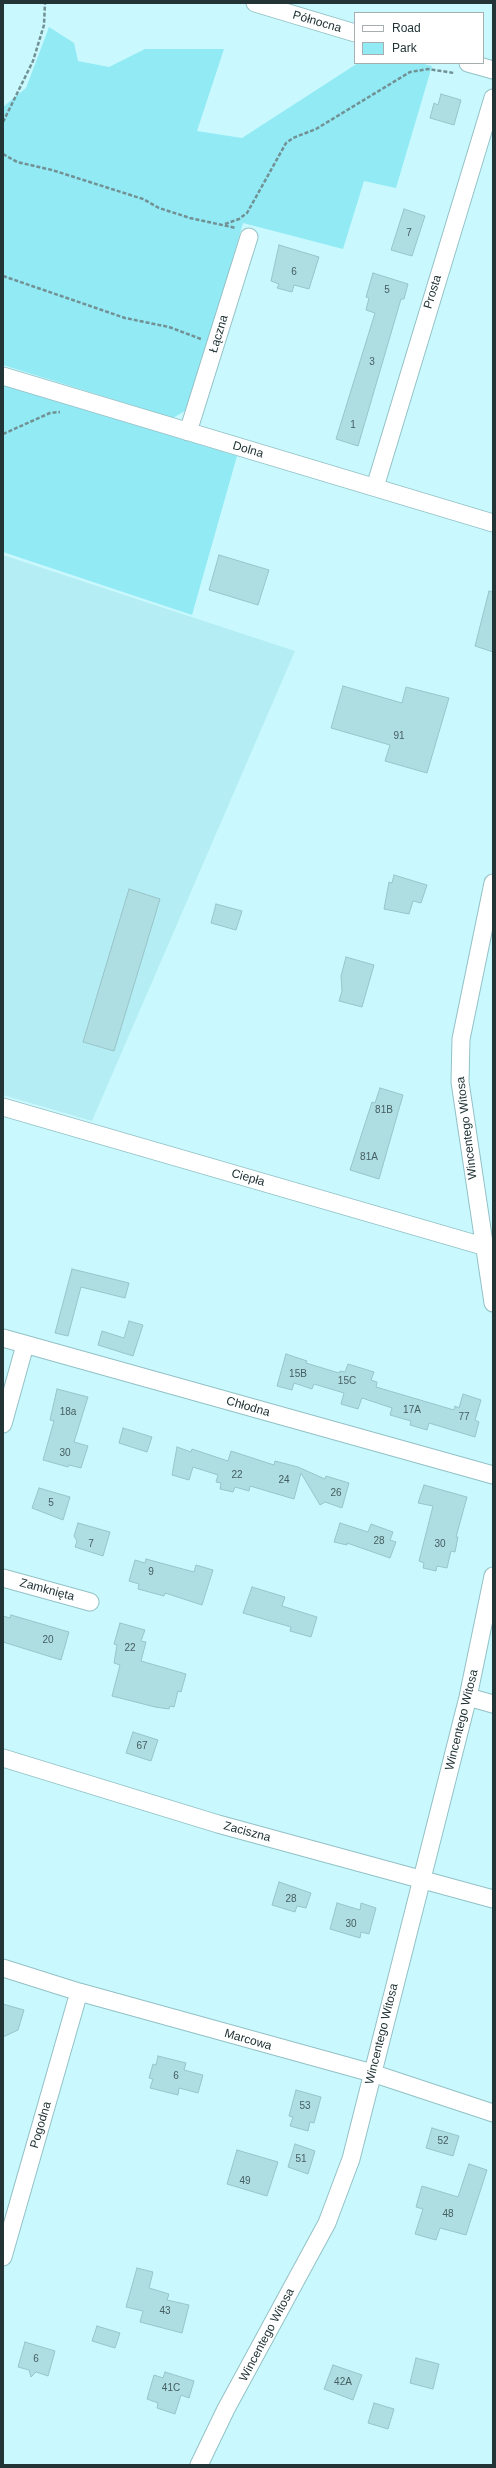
<!DOCTYPE html>
<meta charset="utf-8">
<style>
body{margin:0}
#map{position:relative;width:496px;height:2468px;overflow:hidden;background:#c9f9fe;font-family:Arial,sans-serif}
canvas{display:block}
.frame{position:absolute;inset:0;border:4px solid #223436;pointer-events:none}
.legend{position:absolute;left:354px;top:12px;width:130px;height:52px;box-sizing:border-box;background:#fff;border:1px solid #a7aeaf;margin:0;padding:5px 7px;list-style:none;font-size:12px;color:#223436}
.legend li{display:flex;align-items:center;gap:8px;height:20px}
.legend b{width:20px;border:1px solid #a7aeaf}
</style>
<div id="map">
<canvas width="496" height="2468"></canvas>
<div class="frame"></div>
<ul class="legend">
<li><b style="height:5px;background:#fff"></b>Road</li>
<li><b style="height:11px;background:#92eaf4"></b>Park</li>
</ul>
</div>
<script>
const c = document.querySelector('canvas').getContext('2d');
c.lineJoin = 'round';
function fill(path, color) { c.fillStyle = color; c.fill(path, 'evenodd'); }
const toPath = rows => new Path2D(rows.map(r => 'M' + r).join(''));
function stroke(path, color, width, dash) { c.strokeStyle = color; c.lineWidth = width; c.lineCap = dash ? 'butt' : 'round'; c.setLineDash(dash || []); c.stroke(path); }
function write(font, color, halo, rows, align = 'center') {
  c.font = font + ' Arial,sans-serif'; c.lineWidth = 3.5; c.setLineDash([]); c.textBaseline = 'middle'; c.strokeStyle = halo; c.fillStyle = color; for (const [text, x, y, turn = 0] of rows) {
    c.save(); c.translate(x, y); c.rotate((+turn || 0) * Math.PI / 180); c.textAlign = isNaN(turn) ? turn : align; if (halo) c.strokeText(text, 0, 0); c.fillText(text, 0, 0); c.restore();
  }
}
const built = toPath([
 [3,555,295,651,92,1121,3,1095]
]);
const green = toPath([
 [49,27,74,43,78,61,109,67,145,49,224,49,197,131,242,138,358,63,420,63,432,66,396,188,364,181,343,249,243,223,190,408,173,418,3,365,3,107,26,88],
 [3,385,237,456,192,615,3,552]
]);
const building = toPath([
 [441,94,461,100,454,125,430,118,434,103,438,105,441,94],
 [404,209,425,216,412,256,391,250,404,209],
 [279,245,319,257,309,289,294,285,292,292,277,288,279,284,271,281,279,245],
 [373,273,408,284,404,299,401,299,358,446,336,439,375,313,366,310,369,298,366,297,373,273],
 [219,555,269,570,258,605,209,590,219,555],
 [489,591,493,592,493,652,475,646,489,591],
 [343,686,402,703,406,687,449,698,427,773,385,761,390,745,331,728,343,686],
 [394,875,427,885,421,903,413,901,409,914,384,909,389,882,392,883,394,875],
 [129,889,160,899,114,1051,83,1042,129,889],
 [216,904,242,911,236,930,211,923,216,904],
 [346,957,374,965,362,1007,339,1001,342,991,341,976,346,957],
 [380,1088,403,1095,379,1179,350,1170,372,1102,375,1103,380,1088],
 [72,1269,129,1283,125,1298,81,1287,68,1336,55,1333,72,1269],
 [129,1321,143,1325,133,1356,98,1345,102,1331,124,1338,129,1321],
 [286,1354,307,1361,306,1363,339,1373,340,1371,345,1372,348,1364,374,1372,371,1380,377,1382,376,1387,454,1410,455,1406,459,1408,463,1394,481,1400,475,1420,479,1422,475,1437,429,1423,427,1430,410,1425,411,1421,390,1415,392,1408,362,1398,358,1409,341,1404,344,1393,314,1384,312,1389,294,1383,292,1390,277,1386,286,1354],
 [57,1389,88,1397,74,1442,88,1446,81,1468,69,1465,68,1467,43,1460,54,1421,50,1420,57,1389],
 [123,1428,152,1437,147,1452,119,1443,123,1428],
 [177,1447,191,1452,192,1449,228,1461,231,1451,274,1465,275,1461,298,1467,325,1479,326,1476,349,1483,342,1508,325,1502,320,1505,301,1473,294,1499,250,1486,249,1491,235,1487,233,1492,220,1489,221,1483,216,1482,218,1475,193,1467,189,1480,172,1475,177,1447],
 [424,1485,467,1497,456,1537,458,1537,455,1552,451,1551,447,1568,437,1566,436,1571,423,1568,424,1563,419,1561,433,1506,418,1503,424,1485],
 [39,1488,70,1497,63,1520,32,1508,39,1488],
 [78,1523,110,1532,103,1556,75,1547,77,1541,74,1536,78,1523],
 [340,1523,368,1532,371,1524,393,1532,390,1540,396,1542,390,1558,347,1543,347,1545,334,1542,340,1523],
 [146,1559,194,1572,196,1565,213,1570,202,1605,165,1593,164,1596,138,1589,139,1584,129,1581,135,1560,145,1563,146,1559],
 [252,1587,285,1597,282,1606,317,1617,311,1637,290,1631,291,1627,243,1613,252,1587],
 [11,1615,69,1632,61,1660,3,1642,3,1616,10,1618,11,1615],
 [120,1623,145,1630,141,1641,146,1642,141,1661,186,1674,181,1692,178,1691,174,1707,170,1706,169,1709,155,1707,112,1696,120,1665,114,1663,117,1645,114,1644,120,1623],
 [133,1732,158,1740,151,1761,126,1753,133,1732],
 [279,1882,311,1893,306,1908,297,1906,295,1912,272,1905,279,1882],
 [337,1903,360,1910,361,1903,376,1908,369,1934,361,1932,360,1938,330,1929,337,1903],
 [3,2004,24,2010,18,2030,3,2037,3,2004],
 [158,2056,186,2063,184,2070,203,2075,198,2093,179,2088,178,2095,150,2088,153,2079,149,2078,153,2064,156,2065,158,2056],
 [296,2090,321,2097,314,2123,310,2122,308,2131,290,2126,293,2117,289,2116,296,2090],
 [432,2128,459,2136,453,2156,426,2148,432,2128],
 [295,2144,315,2151,308,2174,288,2167,295,2144],
 [237,2150,278,2162,267,2196,227,2184,237,2150],
 [469,2164,487,2170,466,2235,440,2228,436,2240,415,2234,423,2209,416,2207,422,2186,458,2197,469,2164],
 [137,2268,153,2272,149,2288,169,2294,167,2300,189,2305,182,2333,140,2322,143,2311,126,2307,137,2268],
 [97,2326,120,2333,115,2348,92,2341,97,2326],
 [25,2342,55,2351,48,2376,36,2372,31,2377,29,2370,18,2367,25,2342],
 [416,2358,439,2364,433,2389,410,2383,416,2358],
 [333,2365,362,2375,353,2400,324,2389,333,2365],
 [165,2372,194,2381,189,2398,181,2395,175,2414,157,2408,158,2403,147,2399,154,2375,163,2378,165,2372],
 [374,2403,394,2409,388,2429,368,2423,374,2403]
]);
const path = toPath([
 [3,122,33,61,44,25,45,3],
 [3,154,17,162,52,170,143,199,159,208,190,218,236,228],
 [225,224,239,219,247,213,286,143,293,138,316,129,410,72,428,69,454,73],
 [3,276,125,318,169,327,201,339],
 [3,434,50,413,60,412]
]);
const street = toPath([
 [255,3,355,33],
 [468,63,493,70],
 [3,376,493,523],
 [188,432,249,237],
 [375,487,493,98],
 [493,883,461,1039,460,1082,493,1303],
 [3,1107,493,1249],
 [3,1338,493,1475],
 [3,1424,25,1345],
 [3,1578,90,1602],
 [468,1697,493,1704],
 [3,1758,218,1824,493,1899],
 [3,1968,79,1992,372,2073,493,2113],
 [3,2257,79,1992],
 [199,2465,226,2409,327,2223,351,2159,468,1697,493,1576]
]);
const numberNames = [
 ["7",409,233],
 ["6",294,272],
 ["5",387,290],
 ["3",372,362],
 ["1",353,425],
 ["91",399,736],
 ["81B",384,1110],
 ["81A",369,1157],
 ["15B",298,1374],
 ["15C",347,1381],
 ["17A",412,1410],
 ["18a",68,1412],
 ["77",464,1417],
 ["30",65,1453],
 ["22",237,1475],
 ["24",284,1480],
 ["26",336,1493],
 ["5",51,1503],
 ["28",379,1541],
 ["7",91,1544],
 ["30",440,1544],
 ["9",151,1572],
 ["20",48,1640],
 ["22",130,1648],
 ["67",142,1746],
 ["28",291,1899],
 ["30",351,1924],
 ["6",176,2076],
 ["53",305,2106],
 ["52",443,2141],
 ["51",301,2159],
 ["49",245,2181],
 ["48",448,2214],
 ["43",165,2311],
 ["6",36,2359],
 ["42A",343,2382],
 ["41C",171,2388]
];
const streetNames = [
 ["Północna",317,22,16],
 ["Prosta",433,292,-73],
 ["Łączna",219,334,-73],
 ["Dolna",248,450,16],
 ["Wincentego Witosa",467,1128,-97],
 ["Ciepła",248,1178,16],
 ["Chłodna",248,1407,16],
 ["Zamknięta",47,1590,15],
 ["Wincentego Witosa",462,1720,-76],
 ["Zaciszna",247,1832,15],
 ["Wincentego Witosa",382,2034,-76],
 ["Marcowa",248,2040,16],
 ["Pogodna",41,2125,-74],
 ["Wincentego Witosa",267,2335,-62]
];
fill(built, '#b5edf4');
fill(green, '#92eaf4');
fill(building, '#aedde2');
stroke(building, '#97c5ca', 1);
stroke(street, '#93c1c6', 19);
stroke(path, '#719195', 2.5, [4, 2]);
stroke(street, '#fff', 17);
write('10px', '#455e61', null, numberNames);
write('12px', '#223436', '#fff', streetNames);
</script>
